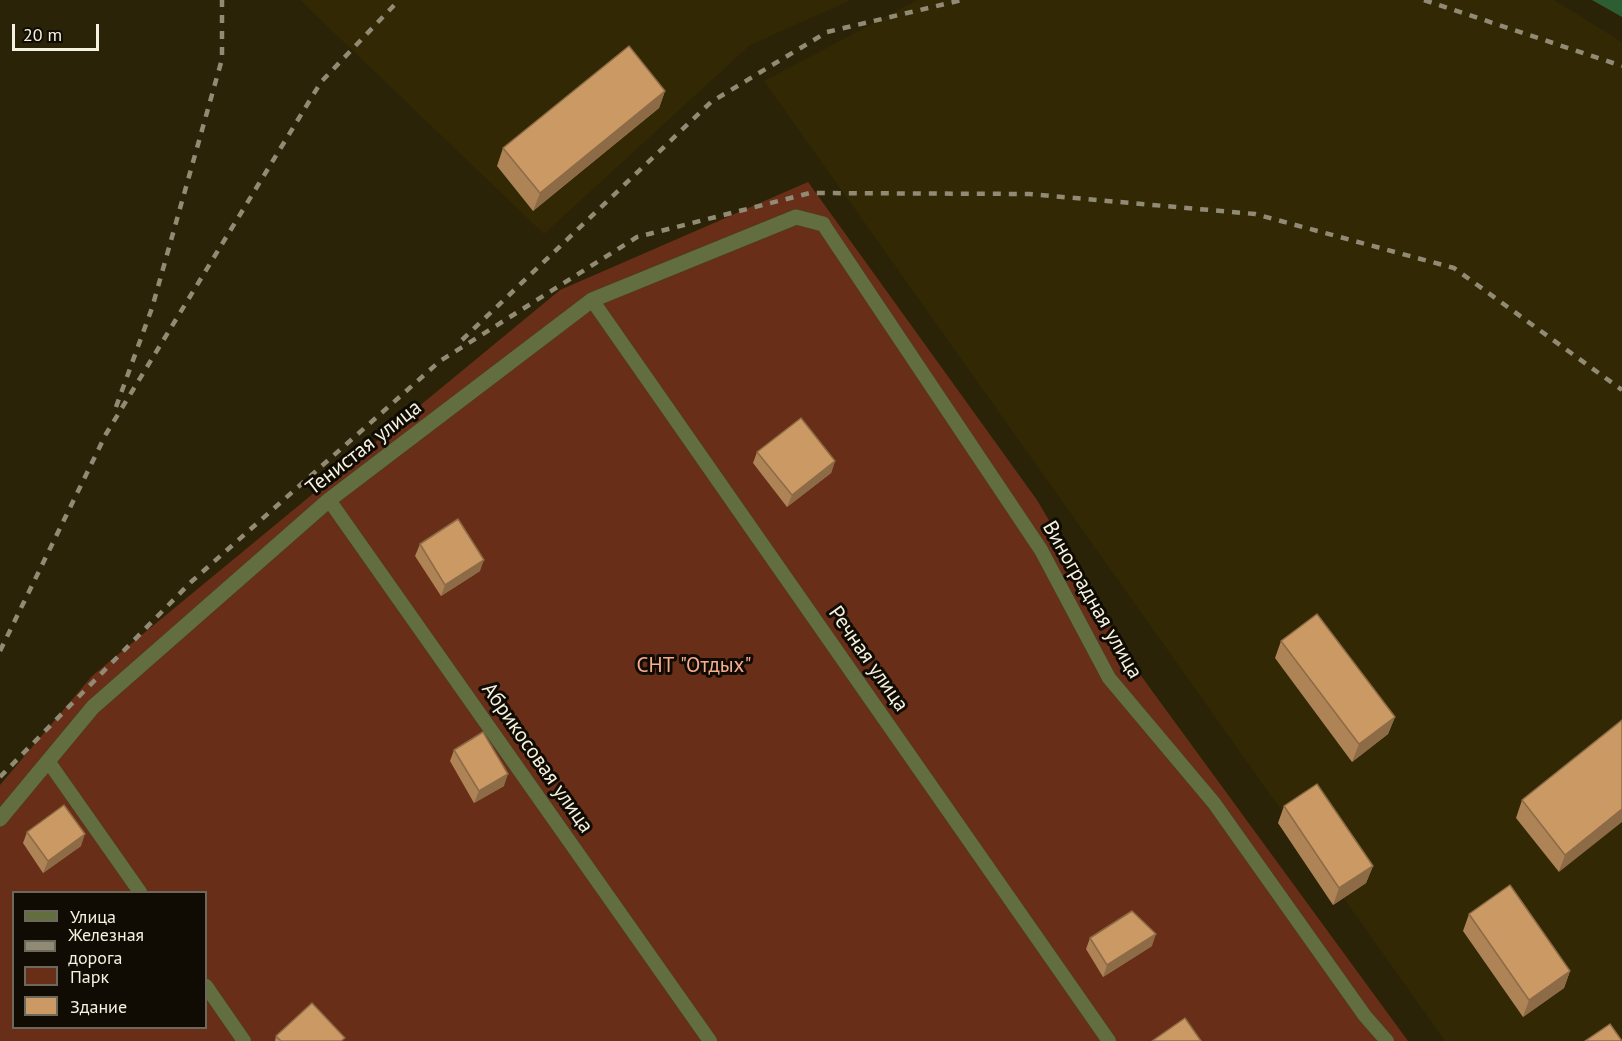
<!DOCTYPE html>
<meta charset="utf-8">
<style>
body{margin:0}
#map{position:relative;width:1622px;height:1041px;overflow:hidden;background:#2b2307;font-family:"PT Sans",sans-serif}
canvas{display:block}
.legend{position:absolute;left:12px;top:891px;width:195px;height:138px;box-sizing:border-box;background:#100c03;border:2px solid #6c685c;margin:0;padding:8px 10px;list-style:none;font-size:18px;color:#f6f2e1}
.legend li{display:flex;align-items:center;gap:12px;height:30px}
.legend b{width:30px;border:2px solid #6c685c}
.scale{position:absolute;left:12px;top:24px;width:87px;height:27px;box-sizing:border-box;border:3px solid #f6f2e1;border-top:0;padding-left:8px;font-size:18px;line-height:21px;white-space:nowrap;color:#f6f2e1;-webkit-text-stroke:4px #100c03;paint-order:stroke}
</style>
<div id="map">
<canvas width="1622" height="1041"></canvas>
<ul class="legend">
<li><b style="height:8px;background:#636e40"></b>Улица</li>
<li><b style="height:8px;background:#918b75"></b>Железная дорога</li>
<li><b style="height:16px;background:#682e17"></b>Парк</li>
<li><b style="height:16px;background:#ca9964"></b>Здание</li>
</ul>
<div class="scale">20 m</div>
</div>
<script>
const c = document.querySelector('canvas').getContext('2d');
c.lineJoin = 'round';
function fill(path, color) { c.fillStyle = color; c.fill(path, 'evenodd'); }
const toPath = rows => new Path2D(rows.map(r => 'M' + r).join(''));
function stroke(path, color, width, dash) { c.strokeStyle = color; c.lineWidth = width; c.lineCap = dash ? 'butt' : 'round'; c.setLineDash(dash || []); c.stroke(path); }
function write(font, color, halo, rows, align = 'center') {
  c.font = font + ' "PT Sans",sans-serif'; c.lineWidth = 6; c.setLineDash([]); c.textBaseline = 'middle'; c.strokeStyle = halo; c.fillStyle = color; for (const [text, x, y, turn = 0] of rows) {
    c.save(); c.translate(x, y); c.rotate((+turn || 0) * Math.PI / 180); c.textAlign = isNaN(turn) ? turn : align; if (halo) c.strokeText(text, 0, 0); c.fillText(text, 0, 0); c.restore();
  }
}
const built = toPath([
 [300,0,851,0,750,45,544,234],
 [917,0,1554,0,1622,42,1622,1041,1445,1041,764,81]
]);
const green = toPath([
 [808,182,1037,500,1139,673,1408,1041,0,1041,0,785,92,676,560,290],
 [14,892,206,892,206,1028,14,1028]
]);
const water = toPath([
 [1592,0,1622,0,1622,17]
]);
const service = toPath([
 [823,224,1041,550,1109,678,1214,803,1365,1016,1387,1041],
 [592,300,1109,1041],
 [329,500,710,1041],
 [48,761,140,892],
 [206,986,244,1041]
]);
const minor = toPath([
 [0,819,93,707,329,500,592,300,796,217,823,224]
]);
const rail = toPath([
 [1424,0,1622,66],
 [462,340,711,102,827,32,962,0],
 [116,407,152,308,222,59,222,0],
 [0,651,106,434,321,82,399,0],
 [0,777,191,582,440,361,637,237,810,193,1029,194,1255,214,1454,268,1622,390]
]);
const wall = toPath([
 [665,91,659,108,533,211,497,166,503,148],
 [757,452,835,461,831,473,787,507,753,463],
 [420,544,480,571,441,596,415,556],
 [1281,641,1395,717,1388,734,1352,762,1275,658],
 [1622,720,1559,872,1516,818,1522,800],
 [454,750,504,786,474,803,450,761],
 [1284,806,1373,866,1366,883,1333,905,1278,823],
 [27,832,81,846,43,873,23,843],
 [1469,914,1570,971,1564,988,1523,1017,1463,931],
 [1090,938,1152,946,1103,977,1086,949],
 [276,1036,344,1041,275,1041]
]);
const shadedWall = toPath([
 [665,91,659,108,533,211,540,193],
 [835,461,831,473,787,507,792,495],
 [484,560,480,571,441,596,445,585],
 [1395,717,1388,734,1352,762,1359,744],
 [508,774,504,786,474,803,479,791],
 [1622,809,1622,822,1559,872,1565,855],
 [85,834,81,846,43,873,48,861],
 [1373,866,1366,883,1333,905,1339,888],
 [1156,934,1152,946,1103,977,1107,965],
 [1570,971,1564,988,1523,1017,1529,1000]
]);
const building = toPath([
 [629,46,665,91,540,193,503,148,629,46],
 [801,418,835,461,792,495,757,452,801,418],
 [458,519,484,560,445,585,420,544,458,519],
 [1317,614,1395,717,1359,744,1281,641,1317,614],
 [1622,720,1622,809,1565,855,1522,800,1622,720],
 [483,732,508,774,479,791,454,750,483,732],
 [1317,784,1373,866,1339,888,1284,806,1317,784],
 [64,805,85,834,48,861,27,832,64,805],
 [1510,885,1570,971,1529,1000,1469,914,1510,885],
 [1132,911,1156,934,1107,965,1090,938,1132,911],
 [312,1003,345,1038,341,1041,281,1041,276,1036,312,1003],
 [1185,1018,1201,1041,1152,1041,1185,1018],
 [1610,1024,1622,1041,1585,1041,1610,1024]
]);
const streetNames = [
 ["Тенистая улица",364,448,-38],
 ["Виноградная улица",1092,600,60],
 ["Речная улица",868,659,55],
 ["Абрикосовая улица",537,758,55]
];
const parkNames = [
 ["СНТ \"Отдых\"",694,666]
];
fill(built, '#322803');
fill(green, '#682e17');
fill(water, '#2c5e31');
stroke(service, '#474026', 15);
stroke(minor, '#474026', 16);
stroke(service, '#636e40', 14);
stroke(minor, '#636e40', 15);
stroke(rail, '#918b75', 4.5, [8, 8]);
fill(wall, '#ae8456');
fill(shadedWall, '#8d6b46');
fill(building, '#ca9964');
stroke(building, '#8d6b46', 1.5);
write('21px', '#f6f2e1', '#100c03', streetNames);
write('21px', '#f8ad91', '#100c03', parkNames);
</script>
